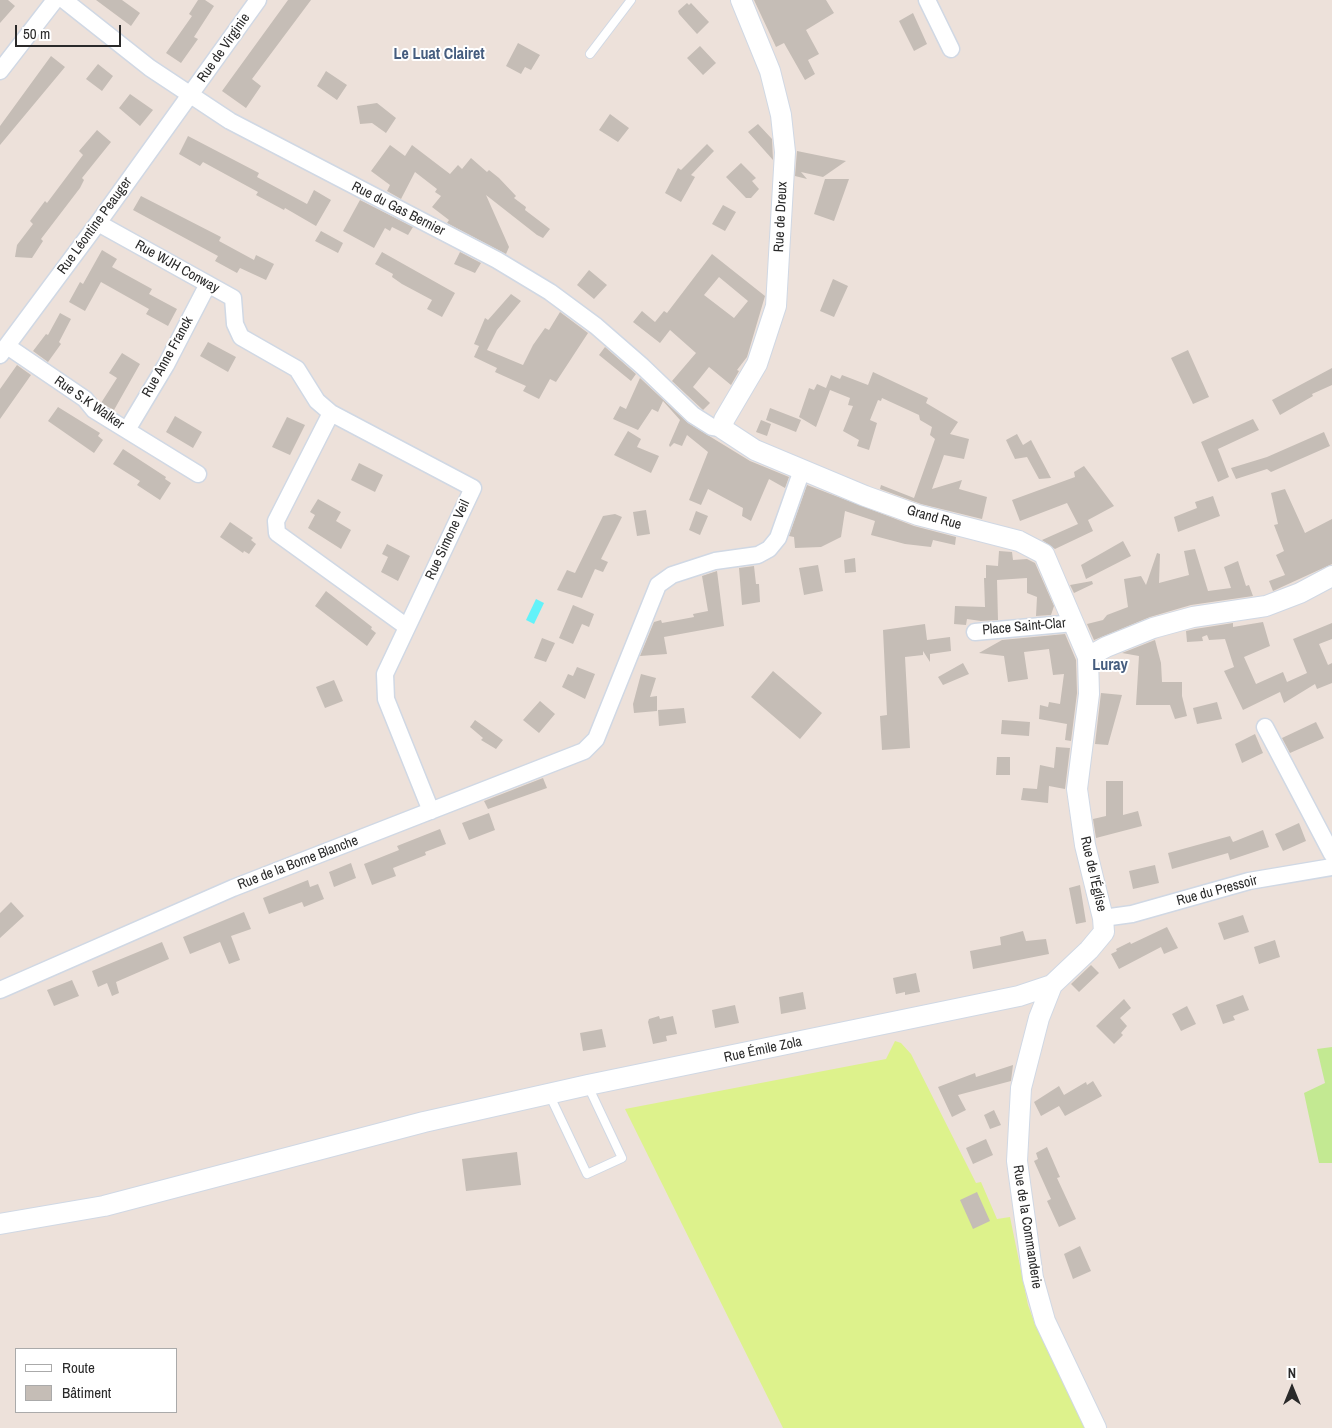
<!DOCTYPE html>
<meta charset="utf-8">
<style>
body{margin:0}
#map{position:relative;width:1332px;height:1428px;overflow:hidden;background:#ede1da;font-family:"Archivo Narrow",sans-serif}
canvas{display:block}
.legend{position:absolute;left:15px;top:1348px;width:162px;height:65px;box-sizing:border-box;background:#fff;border:1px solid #aaa;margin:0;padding:6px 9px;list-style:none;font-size:15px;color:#2a2a2a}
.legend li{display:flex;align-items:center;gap:10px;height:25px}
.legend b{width:25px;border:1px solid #aaa}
.north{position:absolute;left:1267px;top:1363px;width:50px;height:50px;-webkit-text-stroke:4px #fff;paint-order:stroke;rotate:0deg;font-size:14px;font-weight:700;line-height:20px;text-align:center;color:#2a2a2a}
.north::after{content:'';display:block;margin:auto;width:18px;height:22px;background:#2a2a2a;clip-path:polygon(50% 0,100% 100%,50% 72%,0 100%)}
.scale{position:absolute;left:15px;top:25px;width:106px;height:22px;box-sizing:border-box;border:2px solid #2a2a2a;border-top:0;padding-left:6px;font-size:15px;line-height:18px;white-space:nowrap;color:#2a2a2a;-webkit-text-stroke:4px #fff;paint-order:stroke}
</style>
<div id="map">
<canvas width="1332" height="1428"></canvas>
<ul class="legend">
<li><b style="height:6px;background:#fff"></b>Route</li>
<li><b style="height:14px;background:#c5bdb6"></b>Bâtiment</li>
</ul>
<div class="north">N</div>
<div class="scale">50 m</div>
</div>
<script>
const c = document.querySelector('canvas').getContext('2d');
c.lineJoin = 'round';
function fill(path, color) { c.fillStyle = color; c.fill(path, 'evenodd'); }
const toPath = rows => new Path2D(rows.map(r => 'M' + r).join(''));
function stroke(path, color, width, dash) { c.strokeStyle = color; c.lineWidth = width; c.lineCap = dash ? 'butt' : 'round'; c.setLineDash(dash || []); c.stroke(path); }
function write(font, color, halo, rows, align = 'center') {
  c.font = font + ' "Archivo Narrow",sans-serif'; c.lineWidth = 4; c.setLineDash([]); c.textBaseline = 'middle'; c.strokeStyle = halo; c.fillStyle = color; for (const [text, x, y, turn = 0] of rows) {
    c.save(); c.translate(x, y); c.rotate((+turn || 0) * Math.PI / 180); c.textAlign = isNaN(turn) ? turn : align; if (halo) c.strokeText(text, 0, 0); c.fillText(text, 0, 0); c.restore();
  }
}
const green = toPath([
 [1332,1047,1332,1163,1319,1163,1304,1093,1325,1083,1317,1049]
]);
const pitch = toPath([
 [895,1041,901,1043,911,1054,976,1183,981,1182,997,1219,1010,1217,1028,1305,1035,1324,1086,1428,783,1428,625,1109,886,1059]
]);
const water = toPath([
 [536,599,544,603,534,624,526,620]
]);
const building = toPath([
 [0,0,8,0,15,6,0,23],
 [96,0,122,0,140,13,131,26],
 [198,0,205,0,214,6,194,37,198,39,181,63,166,53,192,16,189,14],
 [288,0,311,0,252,79,261,86,246,108,222,91],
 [754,0,826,0,834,13,806,30,819,54,808,60,815,74,805,80,784,43,776,47],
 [687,3,689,5,691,3,709,22,697,34,679,14,678,11],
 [913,13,927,44,914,51,899,21],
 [518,43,540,55,531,70,525,67,521,74,506,66],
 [700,46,716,63,703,75,687,58],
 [51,56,65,67,0,145,0,126],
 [98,64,113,76,102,91,86,79],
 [326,71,347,85,337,100,317,86],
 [130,94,153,110,140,126,119,108],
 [377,103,396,118,386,133,372,123,360,124,357,106],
 [610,114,629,128,618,142,599,130],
 [758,124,772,139,773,160,748,132],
 [97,130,111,142,82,178,84,180,80,188,41,239,43,241,32,258,15,257,17,245,33,224,30,221,45,201,47,203,83,155,79,151],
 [188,136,259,173,257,177,307,204,314,190,331,200,316,226,285,208,284,210,256,195,258,192,203,162,200,166,179,154],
 [707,144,714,151,691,175,695,177,681,202,665,193,678,168,681,170],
 [390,145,405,156,412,145,450,174,458,165,462,169,471,158,487,172,489,170,499,178,516,196,514,198,526,207,525,210,550,229,543,238,537,235,486,195,509,247,506,254,447,223,449,220,432,207,441,196,435,192,437,189,415,172,401,199,387,191,390,185,371,171],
 [797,151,846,161,823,177,801,172,807,179,795,176],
 [741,163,756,178,752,181,759,189,751,198,746,198,726,177],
 [825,179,849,179,834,221,814,214],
 [141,196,221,237,219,241,254,260,256,255,274,264,266,280,240,268,237,273,215,261,218,256,133,210],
 [360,200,413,227,408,235,392,227,390,231,385,228,374,248,343,231],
 [723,205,736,212,725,231,712,224],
 [321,231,343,243,338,253,315,241],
 [102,250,117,259,112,267,152,289,149,294,177,309,168,326,146,314,149,309,101,282,85,311,69,302,80,282,83,284],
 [382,252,455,293,442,317,427,309,432,300,402,284,392,277,393,274,375,264],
 [460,252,481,263,475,273,454,264],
 [712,254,765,296,747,357,737,370,739,371,731,385,709,367,693,387,710,403,703,410,672,381,696,353,670,330,660,343,633,322,642,311,655,322,664,311,667,313],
 [719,277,748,301,734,318,704,295],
 [589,270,607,285,594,299,577,285],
 [833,279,848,286,834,317,820,311],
 [511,294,521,301,497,330,487,350,523,365,533,345,545,328,549,330,560,312,588,333,556,382,550,379,539,399,523,391,526,386,495,372,497,368,474,357,479,346,474,344,485,318,488,320],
 [60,313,71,319,59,342,61,344,48,362,33,351,46,334,48,335],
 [208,342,236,357,228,372,200,356],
 [605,347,636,374,631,381,599,355],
 [1188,350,1209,397,1193,404,1171,358],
 [122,353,140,364,114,410,101,403,117,378,109,373],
 [17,365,31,375,0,419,0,389],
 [1332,368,1332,385,1312,394,1313,396,1280,415,1272,400],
 [873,372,928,398,926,403,958,422,950,434,969,439,964,459,944,455,932,489,962,480,959,489,987,497,982,519,921,504,880,489,881,485,914,498,935,439,930,435,932,427,920,420,919,415,882,398,881,401,878,400,870,420,877,423,869,450,857,446,859,440,843,431,853,406,848,405,850,398,830,390,816,427,799,417,809,388,814,390,817,384,826,388,831,375,840,379,842,375,868,385],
 [640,378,688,423,750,461,789,477,785,488,769,479,751,521,742,516,743,508,708,489,701,505,689,500,708,452,687,435,682,446,674,443,670,447,669,445,680,420,663,401,658,412,652,409,638,430,613,419,620,406,626,409],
 [58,407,100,433,98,436,103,440,94,453,48,421],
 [770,408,801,420,796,432,766,420],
 [175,416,202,432,193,448,166,432],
 [287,417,305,425,290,455,272,447],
 [1253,419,1259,430,1218,449,1229,477,1218,482,1201,442],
 [761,420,771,424,767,436,756,432],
 [628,431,641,439,637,447,659,456,651,473,614,455],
 [1324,432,1330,446,1271,472,1267,469,1236,479,1231,468,1267,457],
 [1017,434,1023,445,1031,440,1051,478,1039,479,1027,457,1015,459,1006,440],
 [123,449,166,477,165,479,171,483,160,500,137,485,140,481,113,464],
 [359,463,383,475,375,492,351,480],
 [1084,466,1114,506,1088,520,1093,531,1055,549,1042,540,1078,524,1067,503,1020,521,1012,500,1075,477,1074,472],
 [807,485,914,526,956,537,955,545,933,540,931,547,905,544,871,535,875,521,845,511,841,537,821,547,795,548,794,537,789,536],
 [1285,489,1305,533,1332,519,1332,564,1273,591,1269,581,1285,575,1276,555,1284,551,1274,525,1278,524,1271,493],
 [1213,496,1220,516,1178,532,1174,517,1197,508,1195,502],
 [318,499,341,512,336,521,351,530,341,549,308,528,315,515,310,512],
 [646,510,650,534,637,536,633,512],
 [696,511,708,516,700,535,689,530],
 [615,514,622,517,601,559,608,562,603,572,595,569,582,598,557,590,567,570,575,573,603,516],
 [230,522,253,538,251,540,256,544,249,554,244,551,243,553,220,537],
 [1123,541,1131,556,1086,579,1081,565],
 [387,544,410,556,398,581,381,572,388,557,382,554],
 [1195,549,1208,591,1231,588,1224,567,1238,561,1246,586,1249,585,1253,596,1191,605,1150,617,1094,640,1087,624,1103,620,1107,615,1128,607,1124,579,1141,576,1146,585,1157,553,1160,554,1159,583,1189,575,1184,551],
 [999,551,1012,552,1013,560,1027,559,1035,563,1054,606,1051,615,1036,616,1037,597,1027,593,1027,578,997,580,998,620,981,621,967,619,966,625,954,624,955,606,985,607,984,578,986,578,986,565,998,566],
 [855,558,856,572,845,573,844,560],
 [818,565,823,591,804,595,799,568],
 [754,566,756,584,759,584,760,602,742,605,739,568],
 [717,571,724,626,664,637,667,654,640,656,654,622,661,620,662,623,694,617,693,614,708,611,702,576],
 [1092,581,1093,584,1074,593,1070,585],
 [326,591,372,627,371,629,376,633,367,646,315,606],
 [573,605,594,614,589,627,582,624,573,644,559,638],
 [1263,622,1270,646,1244,657,1256,684,1283,672,1287,682,1307,673,1293,639,1332,623,1332,639,1319,644,1328,665,1332,663,1332,683,1317,689,1315,684,1284,703,1280,692,1243,710,1224,671,1234,667,1225,639,1209,640,1207,635,1202,637,1203,641,1187,642,1186,631,1195,629,1233,623,1233,627],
 [925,624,927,640,950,637,951,651,930,654,930,662,923,651,923,655,905,657,910,748,882,750,880,716,887,715,883,630],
 [1065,634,1076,660,1077,693,1071,741,1065,740,1067,724,1039,719,1040,705,1048,707,1049,702,1060,704,1064,674,1053,675,1049,649,1024,652,1028,679,1008,682,1004,656,979,653,1002,640],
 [542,638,555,643,546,662,534,658],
 [1155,640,1161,663,1162,682,1182,682,1182,696,1187,716,1175,719,1170,705,1136,705,1139,656,1122,653],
 [963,663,969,674,943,685,938,677],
 [577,667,595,674,585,699,562,687,568,674,573,676],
 [773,671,822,713,800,739,751,697],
 [641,674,656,678,650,697,657,696,657,711,634,713,633,704],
 [334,680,343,701,325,708,316,687],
 [1101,693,1122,695,1108,745,1095,744],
 [540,701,555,714,539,733,523,720],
 [1217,702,1222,719,1197,724,1193,708],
 [684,708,686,723,659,726,658,710],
 [475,720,503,740,496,749,481,740,483,738,470,727],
 [1002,720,1030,722,1029,736,1001,734],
 [1316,722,1324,738,1290,753,1282,738],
 [1255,734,1263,753,1242,763,1235,744],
 [1056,747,1070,748,1065,789,1049,786,1048,803,1021,800,1023,788,1037,789,1040,765,1054,768],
 [997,757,1010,757,1010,775,996,775],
 [543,778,547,788,488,809,484,801],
 [1106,781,1123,781,1123,815,1138,811,1142,826,1096,838,1093,819,1106,816],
 [489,813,495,830,469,840,462,823],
 [1299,823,1306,841,1283,851,1275,834],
 [440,829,446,844,425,852,426,855,393,868,396,876,372,885,364,864,399,850,397,846],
 [1263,830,1269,847,1230,860,1228,853,1172,869,1168,853,1230,836,1233,842],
 [351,863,356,878,334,887,329,872],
 [1155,865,1159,883,1133,889,1129,871],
 [308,880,310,887,318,884,324,899,304,907,302,902,269,914,263,898],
 [1080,885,1086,922,1076,924,1069,888],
 [11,902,24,916,0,938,0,913],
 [244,912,251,929,231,936,240,960,229,964,220,942,190,954,183,937],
 [1243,915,1249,932,1224,940,1218,923],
 [1167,927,1178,948,1164,954,1161,947,1119,969,1111,954,1117,951,1116,949,1130,942,1131,944],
 [1023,931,1026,941,1046,939,1049,954,973,969,970,951,1001,945,1000,937],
 [1275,940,1280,957,1259,964,1254,947],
 [162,942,169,959,116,982,119,993,112,996,107,983,98,987,92,971],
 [1091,965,1099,973,1079,992,1071,984],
 [916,973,920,992,905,995,905,992,896,994,893,978],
 [72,980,79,996,54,1006,47,990],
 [803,992,806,1009,781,1014,779,997],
 [1243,995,1249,1010,1233,1016,1235,1020,1223,1024,1216,1005],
 [1124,999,1131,1008,1120,1018,1127,1026,1121,1033,1123,1035,1114,1044,1096,1026],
 [735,1005,739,1023,715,1028,712,1010],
 [1187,1006,1196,1024,1181,1031,1172,1014],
 [659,1016,660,1019,673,1016,677,1034,666,1036,667,1041,653,1044,648,1022,649,1019],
 [602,1029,606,1047,583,1051,580,1033],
 [1013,1065,1011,1081,958,1095,966,1110,952,1117,938,1087,975,1073,976,1077],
 [1093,1081,1102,1096,1065,1116,1059,1106,1041,1116,1034,1102,1059,1086,1064,1095,1086,1082,1087,1085],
 [994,1110,1001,1125,990,1129,984,1115],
 [986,1139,993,1155,973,1164,966,1148],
 [1047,1147,1060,1177,1057,1178,1076,1219,1059,1227,1047,1201,1051,1199,1034,1161,1038,1159,1036,1153],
 [517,1152,521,1185,466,1191,462,1159],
 [977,1192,990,1221,973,1229,960,1200],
 [1080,1246,1091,1271,1073,1279,1064,1254]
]);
const service = toPath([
 [590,54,631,0],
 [549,1094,587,1174,622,1158,588,1086]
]);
const minor = toPath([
 [64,0,150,68,230,121,497,260,550,292,596,326,642,366,693,415,712,427,723,429],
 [927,0,951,49],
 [0,71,55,0],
 [98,223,233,298,235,324,241,337,297,369,317,401,331,413,473,488,385,674,386,699,431,811],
 [7,346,85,399,94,410,198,474],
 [0,355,98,223,258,0],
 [331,413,276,521,277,533,407,627],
 [127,430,166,365,208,284],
 [975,632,1074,623],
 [1265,727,1332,854],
 [1103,918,1132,914,1249,881,1332,867],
 [0,990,233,888,584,751,596,739,658,585,672,575,715,561,758,555,769,549,778,538,802,470]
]);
const tertiary = toPath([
 [1088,657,1106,647,1153,628,1193,617,1266,606,1300,593,1332,576],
 [1052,985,1039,1018,1021,1088,1017,1161,1033,1278,1045,1321,1096,1428],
 [0,1224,104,1206,424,1122,588,1085,1019,996,1052,985,1089,950,1104,932,1103,918,1085,845,1077,789,1089,694,1088,657,1044,554,1019,541,918,515,865,496,755,450,723,429,724,420,757,364,776,306,785,152,781,115,770,71,741,0]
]);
const streetNames = [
 ["Rue de Virginie",224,48,-55],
 ["Rue du Gas Bernier",398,209,27],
 ["Rue de Dreux",781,217,-87],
 ["Rue Léontine Peauger",95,226,-54],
 ["Rue WJH Conway",177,267,29],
 ["Rue Anne Franck",168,357,-61],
 ["Rue S.K Walker",89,403,35],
 ["Grand Rue",934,518,16],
 ["Rue Simone Veil",448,540,-65],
 ["Place Saint-Clar",1024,627,-5],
 ["Rue de la Borne Blanche",298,863,-21],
 ["Rue de l'Église",1093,874,77],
 ["Rue du Pressoir",1217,891,-15],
 ["Rue Émile Zola",763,1050,-12],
 ["Rue de la Commanderie",1027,1227,81]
];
const quarterNames = [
 ["Le Luat Clairet",439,55],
 ["Luray",1110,666]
];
fill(green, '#c3e992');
fill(pitch, '#ddf28c');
fill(water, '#63f2f9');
fill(building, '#c5bdb6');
stroke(service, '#d0d8e4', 10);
stroke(minor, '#d0d8e4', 19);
stroke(tertiary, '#d0d8e4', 22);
stroke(service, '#fff', 8);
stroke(minor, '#fff', 16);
stroke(tertiary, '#fff', 20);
write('14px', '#2a2a2a', '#fff', streetNames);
write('bold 16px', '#465d7f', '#fff', quarterNames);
</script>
